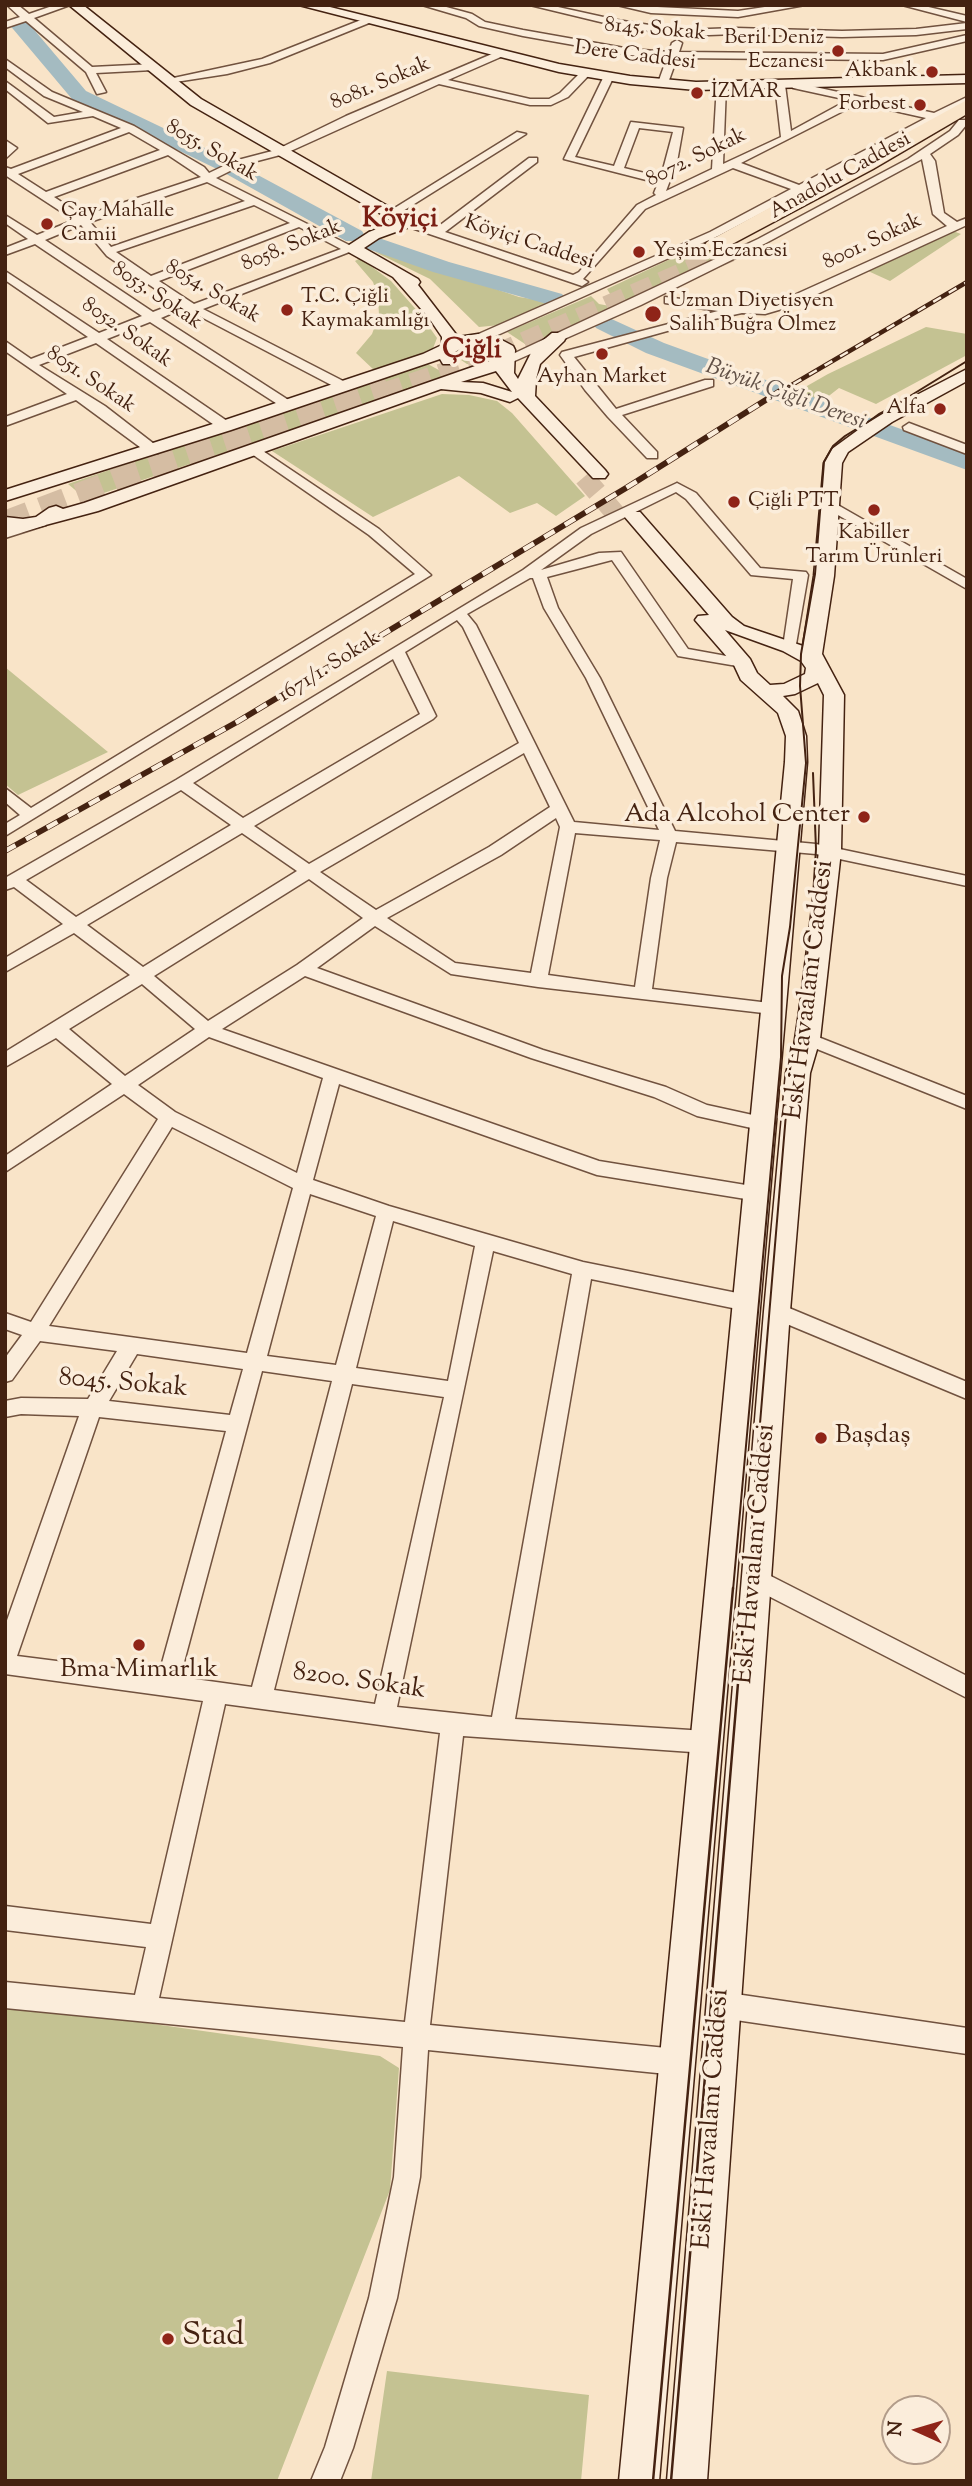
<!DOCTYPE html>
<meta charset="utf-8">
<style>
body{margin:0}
#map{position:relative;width:972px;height:2486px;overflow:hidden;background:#f9e4c8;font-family:"Sorts Mill Goudy",serif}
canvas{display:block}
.frame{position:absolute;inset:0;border:7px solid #421;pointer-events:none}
.north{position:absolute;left:881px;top:2395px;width:70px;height:70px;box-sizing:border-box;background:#fbeddb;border:2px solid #b29c8a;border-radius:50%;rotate:274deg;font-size:19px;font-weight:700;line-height:28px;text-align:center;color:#421}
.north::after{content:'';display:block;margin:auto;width:24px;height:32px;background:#8f2418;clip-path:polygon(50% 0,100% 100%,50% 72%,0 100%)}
</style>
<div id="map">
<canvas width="972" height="2486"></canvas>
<div class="frame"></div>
<div class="north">N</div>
</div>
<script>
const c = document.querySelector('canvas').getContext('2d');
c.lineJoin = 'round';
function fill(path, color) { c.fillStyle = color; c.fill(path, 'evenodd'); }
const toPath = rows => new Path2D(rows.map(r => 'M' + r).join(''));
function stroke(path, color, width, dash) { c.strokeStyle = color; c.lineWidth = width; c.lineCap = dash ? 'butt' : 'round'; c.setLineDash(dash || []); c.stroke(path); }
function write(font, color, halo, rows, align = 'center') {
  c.font = font + ' "Sorts Mill Goudy",serif'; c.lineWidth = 7; c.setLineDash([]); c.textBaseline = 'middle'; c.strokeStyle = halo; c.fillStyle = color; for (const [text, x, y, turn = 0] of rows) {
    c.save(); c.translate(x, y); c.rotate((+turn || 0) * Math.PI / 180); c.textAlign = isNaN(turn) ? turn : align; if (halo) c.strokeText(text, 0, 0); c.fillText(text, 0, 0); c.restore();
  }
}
const green = toPath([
 [953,231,961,234,890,281,868,271],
 [698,246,721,256,635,298,626,300,612,297,607,289],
 [375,252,400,256,519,297,551,302,500,325,479,327,430,279],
 [360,258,391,281,420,314,437,338,432,351,375,371,356,353,372,334,379,315,378,297,373,282,355,261],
 [591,296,599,304,615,307,528,346,507,332],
 [926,327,967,334,967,355,876,404,839,388,821,402,793,394,828,374],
 [473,345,492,348,498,357,480,365,467,364,458,358,458,352],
 [426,363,446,374,442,379,86,499,68,484],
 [442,394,469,395,497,401,512,413,585,496,556,516,537,503,510,513,459,476,373,517,272,451],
 [5,667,108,752,18,795,5,784],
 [5,2003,380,2056,399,2068,390,2190,277,2481,5,2481],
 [387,2371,589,2395,581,2481,371,2481]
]);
const river = toPath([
 [18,17,25,19,86,91,230,160,362,231,365,236,362,241,346,241,221,171,72,99,8,23,18,17],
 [373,236,449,262,562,294,566,299,562,304,554,306,433,272,365,248,362,243,365,238,373,236],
 [605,316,664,343,967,453,967,470,646,353,596,328,593,323,596,318,605,316]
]);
const secondaryTunnel = toPath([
 [584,477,621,520]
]);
const highwayTunnelFar1 = toPath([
 [383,393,487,358,730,252]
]);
const highwayTunnel = toPath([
 [5,524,121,480,389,391]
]);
const street = toPath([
 [7,5,18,5,29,14,55,5,70,5,34,18,92,67,153,64,158,67,153,70,96,73,106,92,97,94,86,72,26,21,5,28,5,22,20,17,7,5],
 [422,5,439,5,472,14,485,22,523,30,630,49,669,52,672,43,677,40,682,43,679,52,883,54,967,35,967,41,883,60,677,58,668,83,663,86,658,83,667,58,630,55,523,36,479,26,466,18,422,5],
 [530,5,549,5,617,20,682,30,736,28,842,31,916,29,967,23,967,29,916,35,842,37,736,34,682,36,617,26,530,5],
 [617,5,738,11,778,5,805,5,738,17,651,13,617,5],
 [902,5,920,5,967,16,967,22,902,5],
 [366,18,371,21,369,23,270,63,227,74,169,83,164,80,262,59,366,18],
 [499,51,504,54,503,56,448,80,530,99,549,99,560,93,582,71,591,73,568,97,551,105,530,105,439,84,284,154,242,165,216,178,357,249,203,309,347,383,347,389,339,389,184,308,161,318,290,401,290,407,282,407,150,322,107,339,230,423,230,429,220,429,96,343,39,365,105,406,158,447,158,453,148,453,76,400,5,426,5,417,67,394,5,351,5,341,31,359,88,337,5,280,5,271,99,333,142,316,35,244,5,255,5,248,28,239,5,223,5,215,37,235,74,220,5,175,5,167,11,169,121,128,93,116,48,123,5,89,5,81,54,117,83,112,44,96,5,67,5,59,52,92,134,126,204,167,209,173,234,161,276,150,346,116,499,51],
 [129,132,160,150,46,192,18,174,129,132],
 [168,155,201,177,83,216,54,197,168,155],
 [207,182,245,201,111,247,90,222,207,182],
 [254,205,290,223,151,276,116,252,254,205],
 [81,225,107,256,176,303,153,312,45,240,81,225],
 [299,227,341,249,194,304,159,281,299,227],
 [609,73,614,76,575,157,614,166,631,122,683,128,677,162,666,191,712,169,717,84,726,86,723,164,781,137,775,85,780,82,785,85,791,131,848,100,793,88,792,86,797,83,934,113,967,97,967,104,718,236,482,342,474,342,474,336,710,232,791,189,733,168,645,209,583,279,588,282,582,286,403,225,403,221,407,220,435,229,529,158,537,158,537,162,445,232,573,275,579,272,637,205,656,195,654,193,658,183,564,159,604,76,609,73],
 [859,103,926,118,799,185,741,163,859,103],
 [639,128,673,132,661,177,624,168,639,128],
 [959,120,967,120,967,124,958,135,930,154,935,161,944,213,957,222,967,218,967,225,789,307,765,314,742,313,696,323,574,357,616,409,705,380,713,380,713,386,622,415,657,452,657,458,647,458,608,417,585,390,560,355,562,352,718,311,665,303,665,297,723,304,729,308,742,305,764,306,781,301,947,226,933,214,922,159,766,243,641,305,510,363,502,363,500,360,758,239,908,159,950,131,959,120],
 [517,132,526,134,395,216,385,214,517,132],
 [5,140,17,148,5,159,6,149,5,140],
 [909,423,967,445,967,454,904,430,903,427,909,423],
 [254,445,379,529,431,575,5,836,5,824,20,815,5,802,5,788,31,808,415,574,369,535,249,452,247,449,254,445],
 [677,483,696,493,760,568,806,572,808,575,795,650,790,651,783,647,793,579,751,575,686,499,676,492,591,534,541,570,599,553,621,552,688,649,743,659,750,663,743,667,678,656,612,560,547,577,558,608,600,678,675,831,816,844,967,876,967,886,816,854,676,842,667,878,652,989,778,1004,781,1008,778,1012,772,1014,538,987,451,974,375,926,317,968,543,1050,666,1087,707,1105,771,1119,774,1124,771,1129,765,1131,697,1116,654,1097,531,1058,305,976,222,1029,599,1161,758,1187,765,1189,767,1194,765,1199,758,1201,597,1175,339,1084,313,1180,389,1206,583,1262,747,1295,754,1298,757,1303,754,1308,747,1311,591,1279,515,1719,706,1731,714,1734,718,1742,714,1750,706,1753,463,1736,430,2025,677,2049,686,2053,690,2062,686,2071,677,2075,428,2050,420,2177,397,2298,353,2448,340,2481,311,2481,325,2447,369,2298,394,2177,403,2047,5,2008,5,1982,135,1995,146,1947,5,1930,5,1906,151,1924,203,1701,5,1674,5,1626,79,1416,21,1414,5,1417,5,1401,21,1398,88,1399,117,1351,40,1341,12,1380,5,1382,5,1358,22,1335,5,1329,5,1313,31,1322,158,1119,124,1094,5,1172,5,1156,112,1084,56,1038,5,1067,5,1052,130,975,74,933,5,972,5,958,63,924,14,887,5,890,5,878,176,780,523,570,581,528,677,483],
 [530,578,533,578,544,608,586,678,659,830,574,822,476,625,467,614,530,578],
 [457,620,463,627,519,743,309,864,254,826,433,719,436,716,405,652,457,620],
 [393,659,420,714,243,818,193,783,393,659],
 [524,753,550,807,489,847,376,910,320,872,524,753],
 [181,790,231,825,76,917,26,880,181,790],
 [556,818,560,827,531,973,455,963,387,918,501,855,556,818],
 [242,833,297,871,143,967,87,925,242,833],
 [575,833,660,840,651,878,635,987,548,975,575,833],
 [309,879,363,918,297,965,208,1021,154,976,309,879],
 [142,984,195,1029,125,1076,69,1029,142,984],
 [209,1037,323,1078,297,1173,175,1112,138,1085,209,1037],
 [172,1127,293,1188,247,1353,49,1326,172,1127],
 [310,1194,376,1216,336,1365,267,1356,310,1194],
 [393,1221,475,1246,448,1381,356,1368,393,1221],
 [493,1251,572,1274,492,1717,397,1707,493,1251],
 [137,1354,243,1369,230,1415,109,1401,137,1354],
 [262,1371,332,1381,252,1687,180,1677,262,1371],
 [352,1384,444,1397,375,1704,274,1690,352,1384],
 [99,1417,226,1431,159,1674,17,1656,99,1417],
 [225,1704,440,1733,405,2022,159,1998,225,1704],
 [829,500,967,579,967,589,824,507,822,504,829,500],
 [41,518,46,519,46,525,5,538,5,529,41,518],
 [808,1033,967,1096,967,1109,802,1043,799,1039,802,1035,808,1033],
 [777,1303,967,1382,967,1399,770,1317,767,1311,770,1305,777,1303],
 [755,1568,967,1676,967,1698,747,1585,744,1578,747,1571,755,1568],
 [722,1992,967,2028,967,2054,722,2018,713,2014,709,2005,713,1996,722,1992]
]);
const secondary = toPath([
 [69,5,83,5,201,99,412,220,415,223,412,226,379,238,364,248,418,279,420,282,418,285,458,337,478,334,496,337,513,346,515,350,514,373,518,379,533,349,552,333,564,333,566,337,564,341,540,364,536,379,535,396,605,470,608,474,605,478,593,478,518,398,510,402,481,393,441,389,98,511,23,531,5,529,5,517,23,519,36,517,49,508,56,506,63,509,84,503,498,358,498,352,491,346,467,345,455,352,457,360,455,364,443,364,440,359,231,430,5,501,5,490,219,422,423,354,442,345,442,337,429,318,393,277,343,249,369,232,395,222,191,105,69,5],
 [496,371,512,392,483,383,461,382,496,371],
 [299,5,322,5,559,64,630,76,696,82,967,75,967,83,696,90,630,84,559,72,299,5],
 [967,369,967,381,892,422,848,452,842,463,834,576,822,654,844,695,841,851,820,1039,810,1073,790,1311,707,2481,667,2481,764,1311,786,1073,796,1039,819,851,824,695,818,683,795,694,783,696,798,711,806,736,807,762,659,2481,619,2481,785,762,786,736,778,713,741,680,734,665,695,620,698,616,709,615,624,516,626,512,640,512,732,617,744,626,803,646,814,576,824,463,832,449,880,414,967,369],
 [725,630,783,651,801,661,806,668,805,674,784,684,770,685,757,673,750,659,725,630]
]);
const highway = toPath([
 [967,100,967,114,873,169,721,250,707,250,704,246,707,242,967,100]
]);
const tramFar1 = toPath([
 [789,1076,811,929,816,849,813,773],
 [733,1590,781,1057,782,976,790,927,806,763,800,686,801,654,815,574,824,462,833,446,845,436,967,361],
 [746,1590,786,1114]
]);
const tram = toPath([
 [653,2481,733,1588],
 [671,2481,746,1588]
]);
const railFar1 = toPath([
 [778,393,967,282]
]);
const rail = toPath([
 [5,851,237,722,626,488,780,391]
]);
const markers = [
 [838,51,7,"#8f2418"],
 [932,72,7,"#8f2418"],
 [697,93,7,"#8f2418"],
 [920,105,7,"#8f2418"],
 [47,224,7,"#8f2418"],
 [639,252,7,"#8f2418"],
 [287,310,7,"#8f2418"],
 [653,314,9,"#8f2418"],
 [602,354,7,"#8f2418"],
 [940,409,7,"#8f2418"],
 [734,502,7,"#8f2418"],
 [874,510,7,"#8f2418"],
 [864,817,7,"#8f2418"],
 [821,1438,7,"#8f2418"],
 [139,1645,7,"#8f2418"],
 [168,2339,7,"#8f2418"]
];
const farStreetnames = [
 ["8145. Sokak",655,31,5],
 ["Dere Caddesi",635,57,7],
 ["8081. Sokak",381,85,-23],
 ["8055. Sokak",211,152,30],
 ["8072. Sokak",697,159,-26],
 ["Anadolu Caddesi",841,177,-29],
 ["8001. Sokak",873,243,-25],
 ["Köyiçi Caddesi",529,244,18],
 ["8058. Sokak",292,247,-22],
 ["8054. Sokak",212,293,30],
 ["8053. Sokak",156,297,34],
 ["8052. Sokak",126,334,35],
 ["8051. Sokak",90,381,34],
 ["1671/1. Sokak",330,668,-32]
];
const farPoinames = [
 ["Beril Deniz",824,39,"right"],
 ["Eczanesi",824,63,"right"],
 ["Akbank",918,72,"right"],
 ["İZMAR",711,93],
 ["Forbest",906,105,"right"],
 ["Çay Mahalle",61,212],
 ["Camii",61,236],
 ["Yeşim Eczanesi",653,252],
 ["T.C. Çiğli",301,298],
 ["Kaymakamlığı",301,322],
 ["Uzman Diyetisyen",669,302],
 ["Salih Buğra Ölmez",669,326],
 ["Ayhan Market",602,378,"center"],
 ["Alfa",926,409,"right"],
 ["Çiğli PTT",748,502],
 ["Kabiller",874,534,"center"],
 ["Tarım Ürünleri",874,558,"center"]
];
const farWaternames = [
 ["Büyük Çiğli Deresi",785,396,20]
];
const poiNames = [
 ["Ada Alcohol Center",850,817],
 ["Başdaş",835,1438,"left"],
 ["Bma Mimarlık",139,1672,"center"]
];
const streetNames = [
 ["Eski Havaalanı Caddesi",811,990,-83],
 ["8045. Sokak",123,1385,5],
 ["Eski Havaalanı Caddesi",757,1554,-85],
 ["8200. Sokak",359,1683,8],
 ["Eski Havaalanı Caddesi",713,2119,-86]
];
const farDistrictnames = [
 ["Köyiçi",400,221],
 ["Çiğli",472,352]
];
const nearPoinames = [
 ["Stad",182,2339]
];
fill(green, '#c4c292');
fill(river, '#a4bbc1');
stroke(secondaryTunnel, '#d5bda3', 20, [20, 10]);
stroke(highwayTunnelFar1, '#d5bda3', 20, [20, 10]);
stroke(highwayTunnel, '#d5bda3', 26, [26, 13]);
stroke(street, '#71523f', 3);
stroke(secondary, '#421', 3);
stroke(highway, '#421', 3);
fill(street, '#fbeddb');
fill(secondary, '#fbeddb');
fill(highway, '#f9e4c8');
stroke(tramFar1, '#421', 2);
stroke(tram, '#421', 2.5);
stroke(railFar1, '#421', 4.5);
stroke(rail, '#421', 6);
stroke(railFar1, '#fbeddb', 2.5, [9]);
stroke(rail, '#fbeddb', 4.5, [12]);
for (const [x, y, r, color] of markers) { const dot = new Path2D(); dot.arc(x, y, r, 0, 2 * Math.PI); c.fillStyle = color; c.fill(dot); stroke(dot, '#fbeddb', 2.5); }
write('21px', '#421', '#fbeddb', farStreetnames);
write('21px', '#421', '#fbeddb', farPoinames, 'left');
write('italic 23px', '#615046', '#fbeddb', farWaternames);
write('26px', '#421', '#fbeddb', poiNames, 'right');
write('26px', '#421', '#fbeddb', streetNames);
write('bold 28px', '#7a1f14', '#fbeddb', farDistrictnames);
write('32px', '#421', '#fbeddb', nearPoinames, 'left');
</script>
